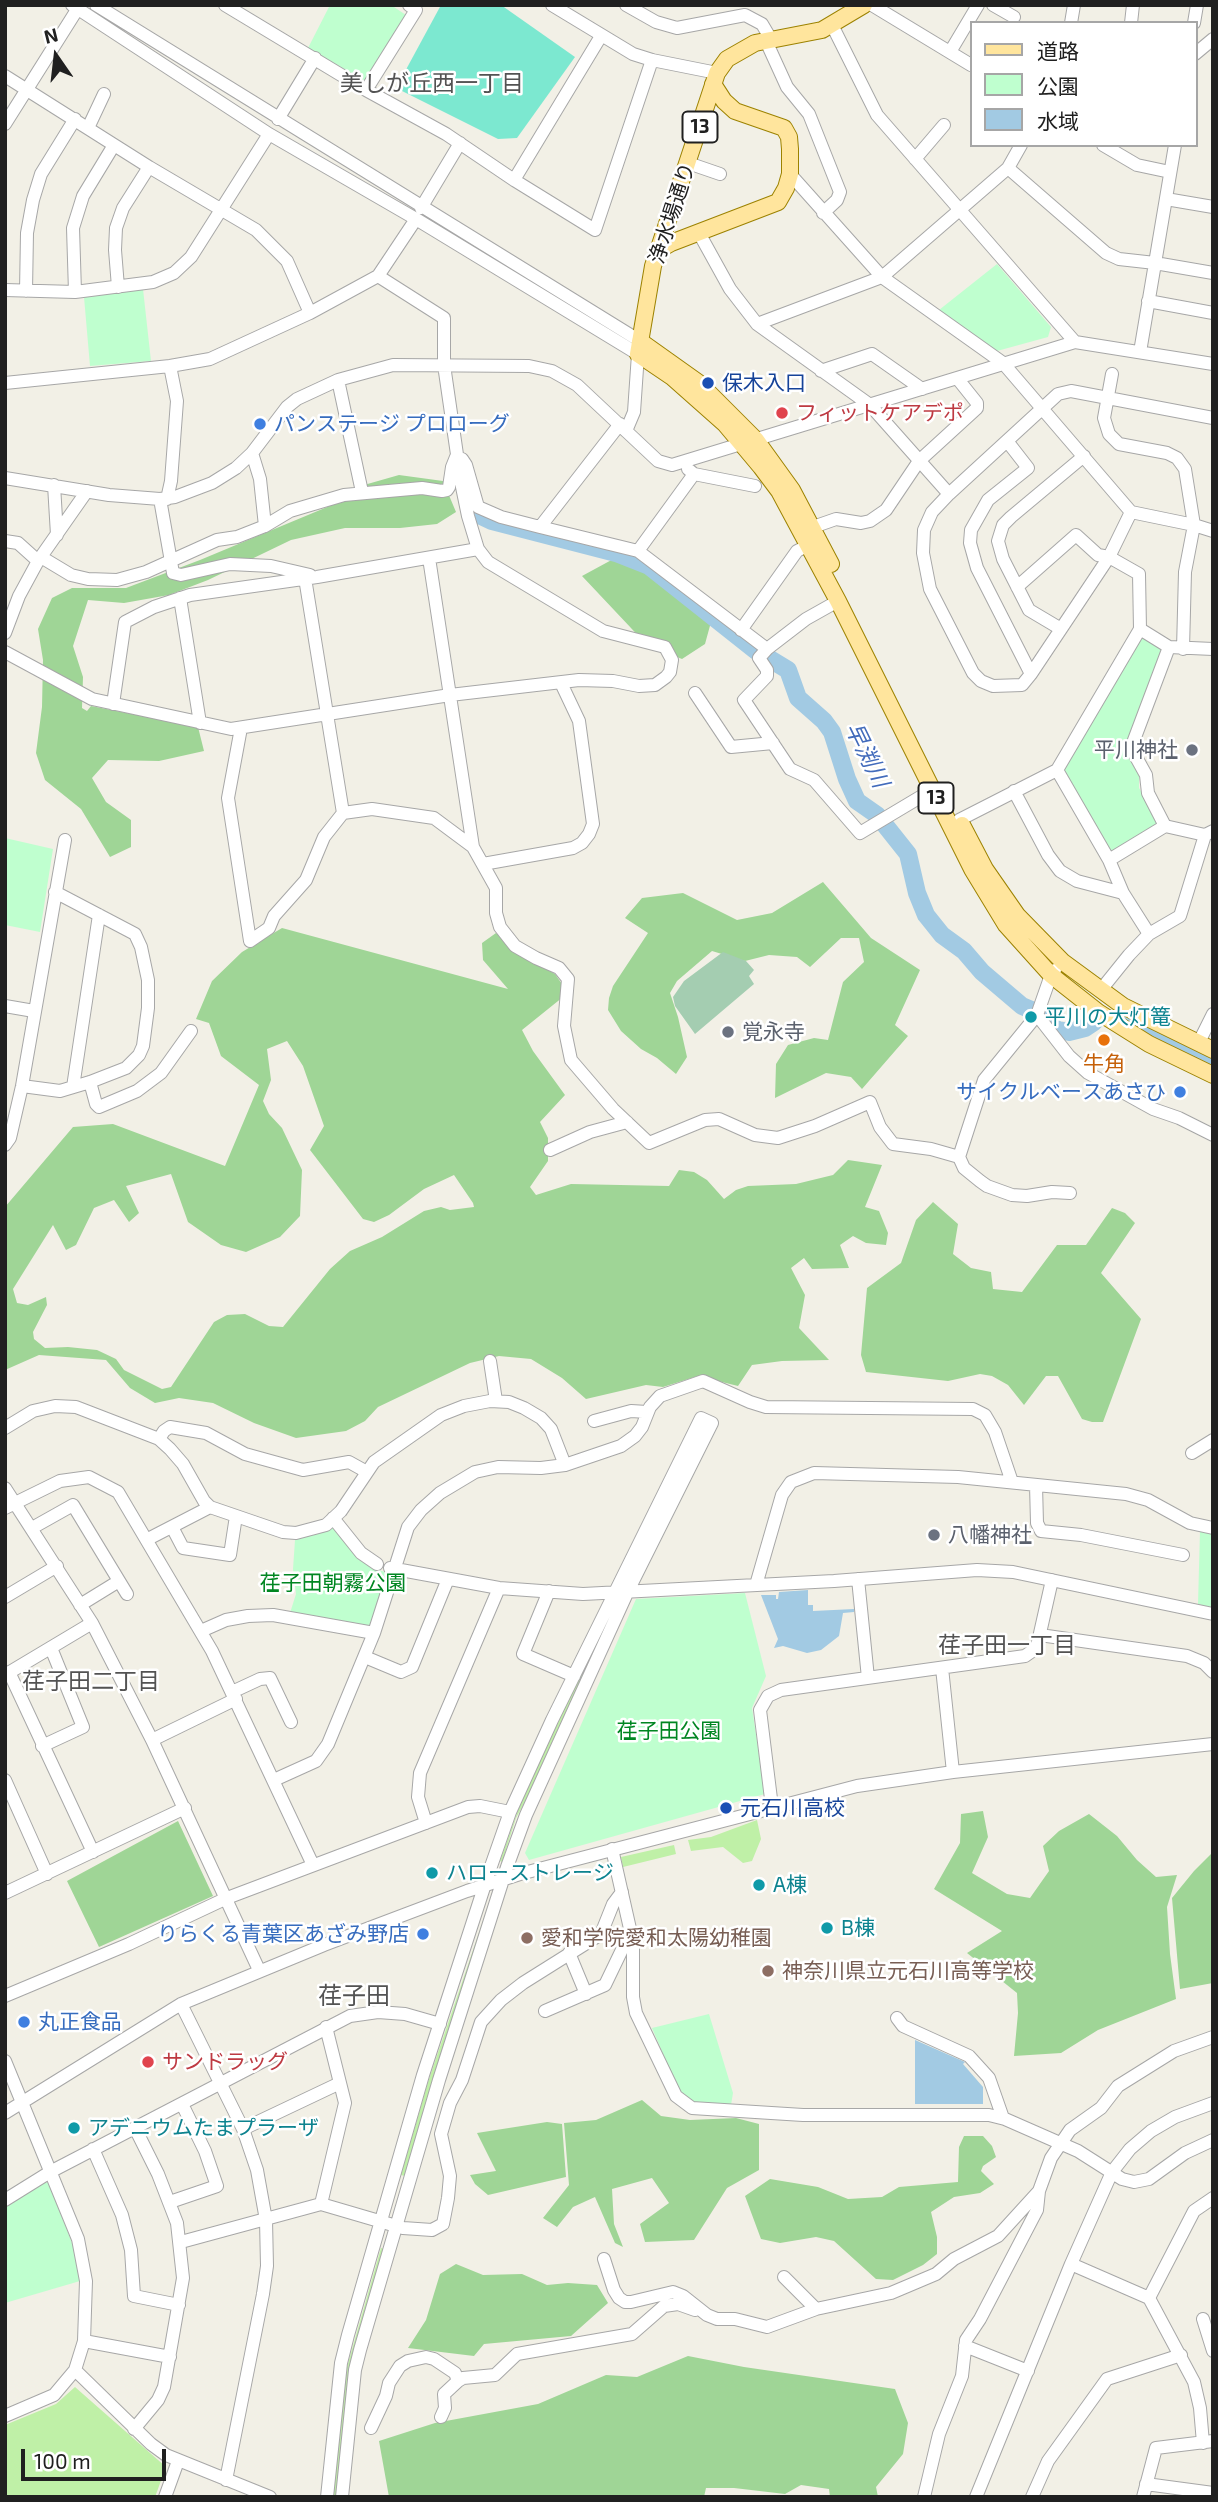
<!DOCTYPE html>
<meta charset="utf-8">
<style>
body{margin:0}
#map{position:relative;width:1218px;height:2502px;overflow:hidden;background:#f2f0e6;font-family:"Exo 2","Noto Sans JP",sans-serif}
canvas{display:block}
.frame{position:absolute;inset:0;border:7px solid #202020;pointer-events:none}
.legend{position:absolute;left:970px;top:21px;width:228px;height:126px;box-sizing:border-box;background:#fff;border:2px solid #a6a6a6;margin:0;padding:9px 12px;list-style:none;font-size:21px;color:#202020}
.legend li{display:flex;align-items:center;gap:14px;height:35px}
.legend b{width:35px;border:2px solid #a6a6a6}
.north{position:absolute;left:21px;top:21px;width:70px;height:70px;-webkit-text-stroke:5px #fff;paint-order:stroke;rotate:346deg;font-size:19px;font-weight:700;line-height:28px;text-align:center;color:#202020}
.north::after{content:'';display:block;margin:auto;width:24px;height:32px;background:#202020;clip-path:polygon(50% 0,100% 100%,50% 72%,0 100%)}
.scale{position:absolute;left:21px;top:2449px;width:145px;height:32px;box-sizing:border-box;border:4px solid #202020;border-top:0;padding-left:9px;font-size:21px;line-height:24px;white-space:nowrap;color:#202020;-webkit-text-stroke:5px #fff;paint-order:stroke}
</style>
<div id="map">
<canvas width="1218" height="2502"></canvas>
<div class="frame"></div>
<ul class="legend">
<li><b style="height:9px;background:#ffe59d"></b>道路</li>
<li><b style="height:19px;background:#bfffcf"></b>公園</li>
<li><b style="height:19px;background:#a2cae3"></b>水域</li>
</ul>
<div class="north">N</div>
<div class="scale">100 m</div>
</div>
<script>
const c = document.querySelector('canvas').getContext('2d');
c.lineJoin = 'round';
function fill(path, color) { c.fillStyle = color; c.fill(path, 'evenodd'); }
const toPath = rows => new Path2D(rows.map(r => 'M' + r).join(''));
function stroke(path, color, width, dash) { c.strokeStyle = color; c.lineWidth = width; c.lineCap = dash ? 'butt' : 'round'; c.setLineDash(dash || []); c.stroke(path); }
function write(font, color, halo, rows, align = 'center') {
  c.font = font + ' "Exo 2","Noto Sans JP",sans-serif'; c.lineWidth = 5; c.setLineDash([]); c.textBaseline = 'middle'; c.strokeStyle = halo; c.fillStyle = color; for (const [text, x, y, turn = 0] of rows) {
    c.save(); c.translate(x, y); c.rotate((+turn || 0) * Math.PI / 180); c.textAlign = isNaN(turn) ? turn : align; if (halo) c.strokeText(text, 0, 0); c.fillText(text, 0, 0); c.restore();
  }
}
const grass = toPath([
 [613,1609,532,1789,516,1818,502,1862,500,1861,521,1802,610,1611],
 [757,1820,761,1839,752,1861,743,1863,723,1847,691,1851,688,1840,711,1837],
 [674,1845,676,1854,623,1867,621,1857],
 [487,1909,489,1909,435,2072,405,2176,401,2175,428,2082],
 [381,2248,384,2249,351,2370,336,2497,332,2497,347,2367],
 [75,2387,166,2467,155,2497,5,2497,5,2425,56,2404]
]);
const forest = toPath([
 [399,475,443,481,456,512,437,524,400,528,345,528,291,540,208,580,169,595,124,603,88,600,73,646,83,677,82,708,87,711,91,706,198,727,204,751,159,761,108,760,92,778,106,802,131,820,131,847,110,857,81,809,45,780,36,753,42,707,43,660,38,629,52,598,72,588,126,588,200,560,332,505,357,487],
 [617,557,666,582,711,622,705,644,682,659,647,645,582,576],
 [823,882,871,938,920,970,895,1025,908,1036,862,1089,851,1077,826,1073,775,1098,776,1064,788,1045,814,1038,828,1040,843,982,864,962,859,938,841,938,810,967,797,957,769,955,745,961,712,951,677,981,670,993,678,1017,687,1057,676,1074,657,1058,641,1049,621,1031,608,1010,609,998,613,986,648,933,625,918,642,898,683,893,737,920,772,913],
 [282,928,508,989,483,960,482,943,496,933,530,960,555,974,562,984,563,997,522,1030,533,1051,565,1095,540,1122,548,1138,548,1161,530,1187,536,1195,571,1184,669,1186,679,1170,694,1172,707,1180,724,1199,736,1190,748,1186,796,1184,833,1175,848,1160,882,1165,865,1207,879,1211,888,1233,886,1245,866,1243,853,1236,840,1245,849,1268,812,1269,804,1258,791,1268,805,1295,799,1328,829,1360,782,1361,752,1365,738,1386,698,1376,663,1387,646,1385,586,1399,562,1378,531,1359,499,1356,470,1363,378,1407,365,1421,346,1431,296,1438,254,1423,213,1403,179,1398,155,1403,130,1388,106,1360,39,1355,5,1370,5,1207,73,1127,113,1124,225,1166,259,1085,221,1056,209,1023,196,1019,212,981,242,952],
 [287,1041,303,1066,324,1126,310,1150,363,1219,374,1222,389,1215,424,1189,454,1175,473,1203,474,1207,450,1210,441,1207,424,1211,382,1237,350,1251,330,1269,283,1327,269,1326,245,1314,227,1315,214,1322,171,1387,162,1389,124,1370,116,1359,97,1350,68,1347,45,1348,34,1339,33,1332,47,1305,46,1297,28,1305,17,1303,13,1289,53,1225,66,1250,76,1245,94,1208,114,1200,129,1222,139,1213,126,1186,171,1174,188,1222,221,1245,246,1252,280,1237,300,1216,302,1170,282,1128,269,1114,263,1101,271,1080,267,1049],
 [933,1202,958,1224,953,1254,971,1268,991,1272,993,1289,1022,1292,1057,1245,1086,1245,1112,1208,1125,1213,1135,1223,1101,1273,1141,1319,1103,1422,1092,1422,1082,1419,1058,1376,1046,1376,1024,1405,1008,1385,992,1376,980,1374,948,1381,866,1372,861,1355,867,1288,901,1263,916,1220],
 [983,1811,988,1837,972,1873,1007,1894,1030,1898,1049,1871,1043,1846,1059,1831,1089,1814,1117,1836,1137,1860,1156,1877,1177,1875,1167,1907,1170,1954,1176,1999,1098,2030,1061,2053,1014,2056,1018,2013,1017,1993,967,1953,1002,1931,934,1889,960,1843,961,1814],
 [178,1821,213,1896,99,1947,67,1881],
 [1213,1852,1213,1983,1180,1989,1172,1898,1194,1871],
 [642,2100,661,2116,690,2120,736,2118,759,2124,759,2170,727,2188,694,2240,645,2242,640,2224,669,2203,652,2178,612,2189,614,2224,623,2247,615,2243,595,2197,573,2207,557,2227,543,2218,569,2185,564,2123,596,2120],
 [547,2122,562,2124,566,2177,488,2195,475,2184,470,2175,496,2171,477,2133],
 [964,2136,983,2136,992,2146,996,2157,983,2166,981,2171,994,2184,980,2193,954,2197,931,2212,937,2237,937,2254,923,2265,893,2280,876,2279,834,2241,816,2237,780,2243,761,2239,745,2196,770,2179,818,2187,848,2199,882,2197,899,2187,958,2182,959,2147],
 [456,2264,483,2275,522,2274,547,2285,568,2283,597,2285,608,2303,571,2336,484,2344,474,2356,408,2348,426,2320,440,2274],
 [688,2356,744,2367,895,2389,908,2423,903,2454,876,2487,878,2497,830,2497,829,2489,801,2485,785,2494,734,2488,706,2488,704,2497,389,2497,379,2441,435,2423,538,2404,606,2375,637,2377]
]);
const cemetery = toPath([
 [723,952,746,961,754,970,749,976,754,984,695,1034,675,1006,673,997,684,981]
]);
const park = toPath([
 [330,5,391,5,409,17,367,82,308,48],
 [997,264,1051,327,1048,337,997,351,939,310],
 [143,289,151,361,90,366,84,297],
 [1140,633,1164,648,1127,746,1139,771,1139,788,1161,823,1110,855,1060,769],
 [5,838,53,849,40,932,5,925],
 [333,1527,371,1568,389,1573,370,1628,290,1613,296,1594,293,1569,295,1540],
 [1200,1531,1213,1533,1213,1608,1198,1604],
 [745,1593,766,1676,752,1708,765,1794,529,1860,525,1853,636,1599],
 [709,2014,733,2093,731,2105,694,2103,684,2096,677,2087,652,2028],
 [45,2182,49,2183,80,2264,80,2281,5,2303,5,2206]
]);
const pitch = toPath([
 [441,5,501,5,575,57,517,138,498,139,396,88]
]);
const water = toPath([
 [808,1590,808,1605,813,1605,813,1611,854,1609,854,1612,843,1613,839,1636,821,1650,807,1653,783,1646,774,1648,778,1639,761,1595,776,1595,776,1599,778,1599,779,1592],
 [915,2040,965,2062,963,2064,983,2087,983,2104,915,2104]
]);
const river = toPath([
 [473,512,492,521,616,553,649,566,755,650,788,670,798,698,824,721,832,732,847,779,857,801,877,815,908,854,917,893,926,915,942,935,964,951,982,972,1022,1006,1041,1014,1049,1025,1058,1030,1069,1032,1085,1028,1094,1022],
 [1125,1019,1213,1061]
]);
const minor = toPath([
 [72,5,269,134,416,219,638,354,634,412,626,431],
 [96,5,640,341],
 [225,5,366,90,446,134,514,180,595,230,652,60],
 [552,5,633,54,652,60,717,73],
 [626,5,656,22,677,28,745,15,762,24,772,41],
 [872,5,971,65],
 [993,5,1014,17],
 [1071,23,1074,5],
 [1131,23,1133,5],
 [1194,23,1197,5],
 [832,25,877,115,1075,342],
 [766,41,787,87,809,114,840,192,837,200,823,213],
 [950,52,978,5],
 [1195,54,1213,39],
 [5,76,149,167,256,230,287,261,310,313],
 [366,90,416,10,409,5],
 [278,119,315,58],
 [5,124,80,5],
 [88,128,104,94],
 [1103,145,1137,165,1170,172],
 [915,159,944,125],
 [688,163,720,174],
 [1008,168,1106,253,1119,259,1155,263,1213,273],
 [790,174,882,277,1003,363,1131,512,1194,525,1213,531],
 [514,180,601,36],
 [1166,199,1213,207],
 [421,208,460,143],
 [699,233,730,289,757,324,870,405,949,494],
 [118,287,115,250,116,228,123,208,149,167],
 [5,290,75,292,153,282,174,273,191,257,269,134],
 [26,291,27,233,33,200,41,174,75,119],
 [75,292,73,228,83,196,114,145],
 [1148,301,1213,313],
 [757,324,882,277,1008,168,1021,145],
 [1140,352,1175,145],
 [821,371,872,354,922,389],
 [1112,374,1104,418,1109,434,1119,444,1167,453,1177,458,1185,469,1194,525,1185,572,1183,649],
 [338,380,362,492],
 [5,383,170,366,210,359,310,313,378,276,416,219],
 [620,424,540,527,638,551,767,649],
 [1007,441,1028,468,988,500,971,530,970,543,977,568,1031,674],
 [462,459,466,465,478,507,501,517,540,527],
 [688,469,694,474,755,486],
 [5,478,109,495,160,499,175,497,212,483,236,468,252,453,287,407,297,399,338,380,393,365,529,366,552,371,577,385,658,461,672,465,1075,342,1213,364],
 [54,485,57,535],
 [160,499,173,573,181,575,230,564,271,566,310,575],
 [167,499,171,481,177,401,170,366],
 [1131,512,1109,557,1031,674,1022,685,993,686,981,681,973,673,930,589,923,553,924,530,932,512,949,494,1058,394,1071,391,1213,418],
 [265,526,290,511,344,495,422,488,442,491,447,490,449,487,452,467,456,457],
 [813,527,836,519,861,523,870,521,886,510,919,461,977,408,977,403,957,378],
 [5,541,18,543,38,561],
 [638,551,694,474],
 [41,557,71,575,88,579,117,580,146,572,217,540,237,537,265,526,260,479,252,453],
 [429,558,473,847,496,888,496,913,500,927,515,946,536,958,559,968,568,979,564,1026,571,1060,613,1109,649,1143,705,1120,719,1119,755,1135,778,1138,815,1126,870,1102,880,1127,893,1144,931,1149,959,1157],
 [305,578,343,813],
 [180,598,200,723],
 [838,601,806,619,767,649,759,658,767,670,767,676,744,700,790,769,814,780,860,833,932,790],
 [1061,629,1029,610,1003,559,998,541,1003,525,1011,517,1084,456],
 [1140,629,1169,647,1213,649],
 [741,630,797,551,809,545],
 [5,633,19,596,38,561,87,491],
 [5,652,92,699,231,729,450,695,579,680,613,681,639,686,655,685,666,677,670,672,672,660,665,647,603,631,488,562,478,549,468,516,461,482,444,365,444,318,378,276],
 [695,693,731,747,773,743],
 [113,704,125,622,154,607,190,595,317,577,478,549],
 [241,728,228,798,250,941,269,928,274,916,306,880,324,837,343,813,372,809,434,818,473,847],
 [1057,770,1109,860,1123,893,1149,934],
 [1014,791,1048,855,1060,871,1077,881,1123,893],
 [959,820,1057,770,1140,629,1139,574,1109,557,1098,555,1076,535,1017,587],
 [1165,826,1148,793,1146,775,1131,748,1169,647],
 [1109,860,1165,826,1205,835],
 [483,864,573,848,582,843,589,834,593,824,579,721,561,683],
 [1055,970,1051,975,1037,1015,984,1080,959,1157,964,1168,980,1181,987,1186,1012,1195,1027,1196,1052,1192,1070,1193],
 [1100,991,1129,955,1149,934,1180,916,1205,835,1213,831],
 [5,1006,34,1011],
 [1037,1015,1069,1056,1088,1073,1153,1109,1179,1118,1213,1135],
 [1198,1044,1213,1014],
 [90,1082,96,1104,99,1107,137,1091,161,1073,191,1031],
 [22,1086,60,1091,90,1082,126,1068,139,1055,143,1046,148,1008,148,980,141,947,135,934,55,892],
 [73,1087,99,915],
 [5,1145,10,1138,22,1086,65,840],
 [550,1150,590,1132,627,1122],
 [490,1361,496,1401],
 [594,1421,631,1411,647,1412],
 [5,1428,33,1411,55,1406,76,1407,159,1439,170,1449,183,1464,204,1501,210,1507,283,1532,296,1533,326,1525,341,1511,374,1462,441,1415,464,1406,490,1401,509,1402,524,1408,541,1418,551,1429,565,1465],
 [159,1439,164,1431,170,1427,206,1433,245,1454,303,1470,349,1462,367,1472],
 [1192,1453,1213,1440],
 [1036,1485,1037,1523,1041,1531,1081,1535,1183,1555],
 [5,1488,92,1623,152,1740,259,1970],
 [5,1508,60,1481,89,1477,118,1492,212,1651,313,1865],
 [333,1518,361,1553,377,1564],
 [172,1527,183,1548,230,1555,236,1516],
 [32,1528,73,1505,127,1594],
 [148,1539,210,1507],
 [390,1568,499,1588,583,1594,834,1581,977,1570,1013,1572,1213,1614],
 [858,1579,868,1678],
 [756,1585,782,1495,791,1482,814,1473,958,1477,1126,1494,1148,1500,1190,1523,1213,1528],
 [549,1591,523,1654,574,1676],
 [5,1597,57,1566],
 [80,1605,119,1581],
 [201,1631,226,1620,248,1616,273,1615,374,1633],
 [1040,1635,1187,1656,1204,1663,1213,1672],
 [365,1657,401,1672,412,1667,448,1579],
 [942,1668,953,1772],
 [9,1672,93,1852],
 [5,1675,92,1623],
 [232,1692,260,1679,270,1678,291,1722],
 [152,1740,236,1699],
 [42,1746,83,1727,51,1648],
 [5,1780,47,1874],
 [274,1780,316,1761,328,1744,374,1633,408,1527,421,1510,440,1493,475,1472,498,1467,541,1468,565,1465,621,1446,635,1436,642,1427,650,1407,660,1396,703,1381,750,1402,766,1407,973,1409,985,1415,995,1432,1012,1482],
 [772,1807,760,1710,768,1696,781,1690,1025,1656,1035,1649,1038,1642,1052,1580],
 [426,1823,418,1797,420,1773,499,1588],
 [612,1849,633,1942,633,1997,636,2013,676,2096,692,2108,803,2115,989,2115,1005,2119,1078,2151,1122,2179,1134,2182,1149,2179,1185,2153,1213,2140],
 [5,1893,185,1808],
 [569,1953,586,1994],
 [5,1996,129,1944,227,1898,468,1807,480,1806,510,1812],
 [181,2004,243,2129,257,2170,266,2220,267,2266,263,2294,226,2480],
 [545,2011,605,1985,631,1931],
 [897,2018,903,2026,969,2056,989,2078,1003,2118],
 [5,2061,78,2239,86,2281,84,2341,75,2370,54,2395,5,2416],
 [5,2113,181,2004,324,1945,467,1891,520,1874,857,1786,953,1772,1213,1744],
 [243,2129,340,2083],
 [93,2149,122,2215,131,2250,134,2296,179,2305],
 [5,2200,50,2172,350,2016,378,2012,405,2014,440,2024],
 [170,2202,217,2186,205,2151,182,2104],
 [321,2204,345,2103,326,2027],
 [181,2242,321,2204,403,2228,432,2230,443,2224,448,2198,450,2176,441,2134,450,2103,462,2080,481,2022,501,2000,523,1983,601,1934,613,1904,622,1892],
 [604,2259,614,2290,619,2298,625,2302,631,2302,673,2292,683,2296,707,2315,717,2319,735,2319,767,2327,816,2309,891,2293,936,2274,954,2259,998,2236,1039,2191],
 [1071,2264,1149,2298,1194,2382,1200,2408,1203,2443],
 [784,2277,816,2309],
 [1149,2298,1194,2211,1213,2198],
 [1203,2319,1213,2351],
 [84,2341,170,2357],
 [965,2346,1028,2371],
 [75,2370,151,2444,166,2455,270,2497],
 [458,2381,463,2378,495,2375,517,2354,632,2334,664,2306,678,2304,695,2310],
 [371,2428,386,2396,389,2383,400,2366,408,2361,426,2357,434,2359,455,2373,458,2381,444,2394,445,2408,441,2417],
 [134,2429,158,2400,164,2387,183,2278,177,2223,158,2174,135,2128],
 [1146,2484,1213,2493],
 [165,2497,178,2461],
 [327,2497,341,2363,348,2335,423,2075,489,1872,510,1812,552,1720,701,1418,712,1423,628,1591,526,1815,507,1867,439,2080,360,2350,355,2370,342,2497],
 [924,2497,939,2434,962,2376,966,2340,980,2319,1037,2210,1039,2191,1051,2158,1070,2130,1101,2108,1118,2086,1174,2051,1213,2037],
 [976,2497,1071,2264,1112,2172,1130,2149,1151,2131,1175,2117,1213,2103],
 [1032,2497,1048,2461,1107,2379,1181,2355],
 [1143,2497,1156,2448,1213,2441]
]);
const major = toPath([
 [864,5,822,30,755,43,727,59,717,73,653,266,638,354,672,377,725,424,761,467,779,491,838,601,972,869,1006,925,1051,975,1098,1012,1149,1044,1213,1075],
 [659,250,671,243,778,202,786,188,790,174,790,149,789,137,784,128,735,111,724,101,713,84],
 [640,341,699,383,756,440,792,490,831,564],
 [962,825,985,869,1017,915,1063,962,1123,1006,1213,1050]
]);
const markers = [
 [708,383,7,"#1a4fb4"],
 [782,413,7,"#e0444e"],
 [260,424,7,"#3f7fe0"],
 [1192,750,7,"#6b7280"],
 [1031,1017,7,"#0f9aa8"],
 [728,1032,7,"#6b7280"],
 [1104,1040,7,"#e8710a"],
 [1180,1092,7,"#3f7fe0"],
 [934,1535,7,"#6b7280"],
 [726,1808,7,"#1a4fb4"],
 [432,1873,7,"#0f9aa8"],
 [759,1885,7,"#0f9aa8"],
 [827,1928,7,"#0f9aa8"],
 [423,1934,7,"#3f7fe0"],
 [527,1938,7,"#8d6e63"],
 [768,1971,7,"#8d6e63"],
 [24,2022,7,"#3f7fe0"],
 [148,2062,7,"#e0444e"],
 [74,2128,7,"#0f9aa8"]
];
const shields = [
 [700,127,35],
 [936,798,35]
];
const shieldNames = [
 ["13",700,127],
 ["13",936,798]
];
const streetNames = [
 ["浄水場通り",672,213,-72]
];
const transitNames = [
 ["保木入口",722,383],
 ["元石川高校",740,1808]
];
const healthNames = [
 ["フィットケアデポ",796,413],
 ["サンドラッグ",162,2062]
];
const shopNames = [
 ["パンステージ プロローグ",274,424],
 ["サイクルベースあさひ",1166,1092,"right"],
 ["りらくる青葉区あざみ野店",409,1934,"right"],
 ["丸正食品",38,2022]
];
const worshipNames = [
 ["平川神社",1178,750,"right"],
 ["覚永寺",742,1032],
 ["八幡神社",948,1535]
];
const cultureNames = [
 ["平川の大灯篭",1045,1017],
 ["ハローストレージ",446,1873],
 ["A棟",773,1885],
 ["B棟",841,1928],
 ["アデニウムたまプラーザ",88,2128]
];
const foodNames = [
 ["牛角",1104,1064]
];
const parkNames = [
 ["荏子田朝霧公園",333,1583],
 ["荏子田公園",669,1731]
];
const educationNames = [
 ["愛和学院愛和太陽幼稚園",541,1938],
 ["神奈川県立元石川高等学校",782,1971]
];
const neighbourhoodNames = [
 ["美しが丘西一丁目",432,83],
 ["荏子田一丁目",1007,1645],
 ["荏子田二丁目",91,1681]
];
const waterNames = [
 ["早渕川",867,755,64]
];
const quarterNames = [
 ["荏子田",354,1996]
];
fill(grass, '#bff0a7');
fill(forest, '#9fd596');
fill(cemetery, '#a4cdb1');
fill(park, '#bfffcf');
fill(pitch, '#7ce8d0');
fill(water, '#a2cae3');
stroke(river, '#a2cae3', 18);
stroke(minor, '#a7a7a7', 14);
stroke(major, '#9c8200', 18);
stroke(minor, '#fff', 12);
stroke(major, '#ffe59d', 16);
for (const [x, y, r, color] of markers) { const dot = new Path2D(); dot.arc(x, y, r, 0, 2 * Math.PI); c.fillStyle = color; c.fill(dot); stroke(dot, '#fff', 2.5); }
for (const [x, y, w] of shields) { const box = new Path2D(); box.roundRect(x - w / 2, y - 15.5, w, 31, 5); c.fillStyle = '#fff'; c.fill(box); stroke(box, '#202020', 2); }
write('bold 19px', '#202020', null, shieldNames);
write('21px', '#202020', '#fff', streetNames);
write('21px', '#164399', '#fff', transitNames, 'left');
write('21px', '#be3a42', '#fff', healthNames, 'left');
write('21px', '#366cbe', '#fff', shopNames, 'left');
write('21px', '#5b616d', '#fff', worshipNames, 'left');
write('21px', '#0d838f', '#fff', cultureNames, 'left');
write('21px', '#c56008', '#fff', foodNames);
write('21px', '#018622', '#fff', parkNames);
write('21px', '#785e54', '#fff', educationNames, 'left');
write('23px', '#535353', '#fff', neighbourhoodNames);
write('italic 23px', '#426bbb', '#fff', waterNames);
write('24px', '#535353', '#fff', quarterNames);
</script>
